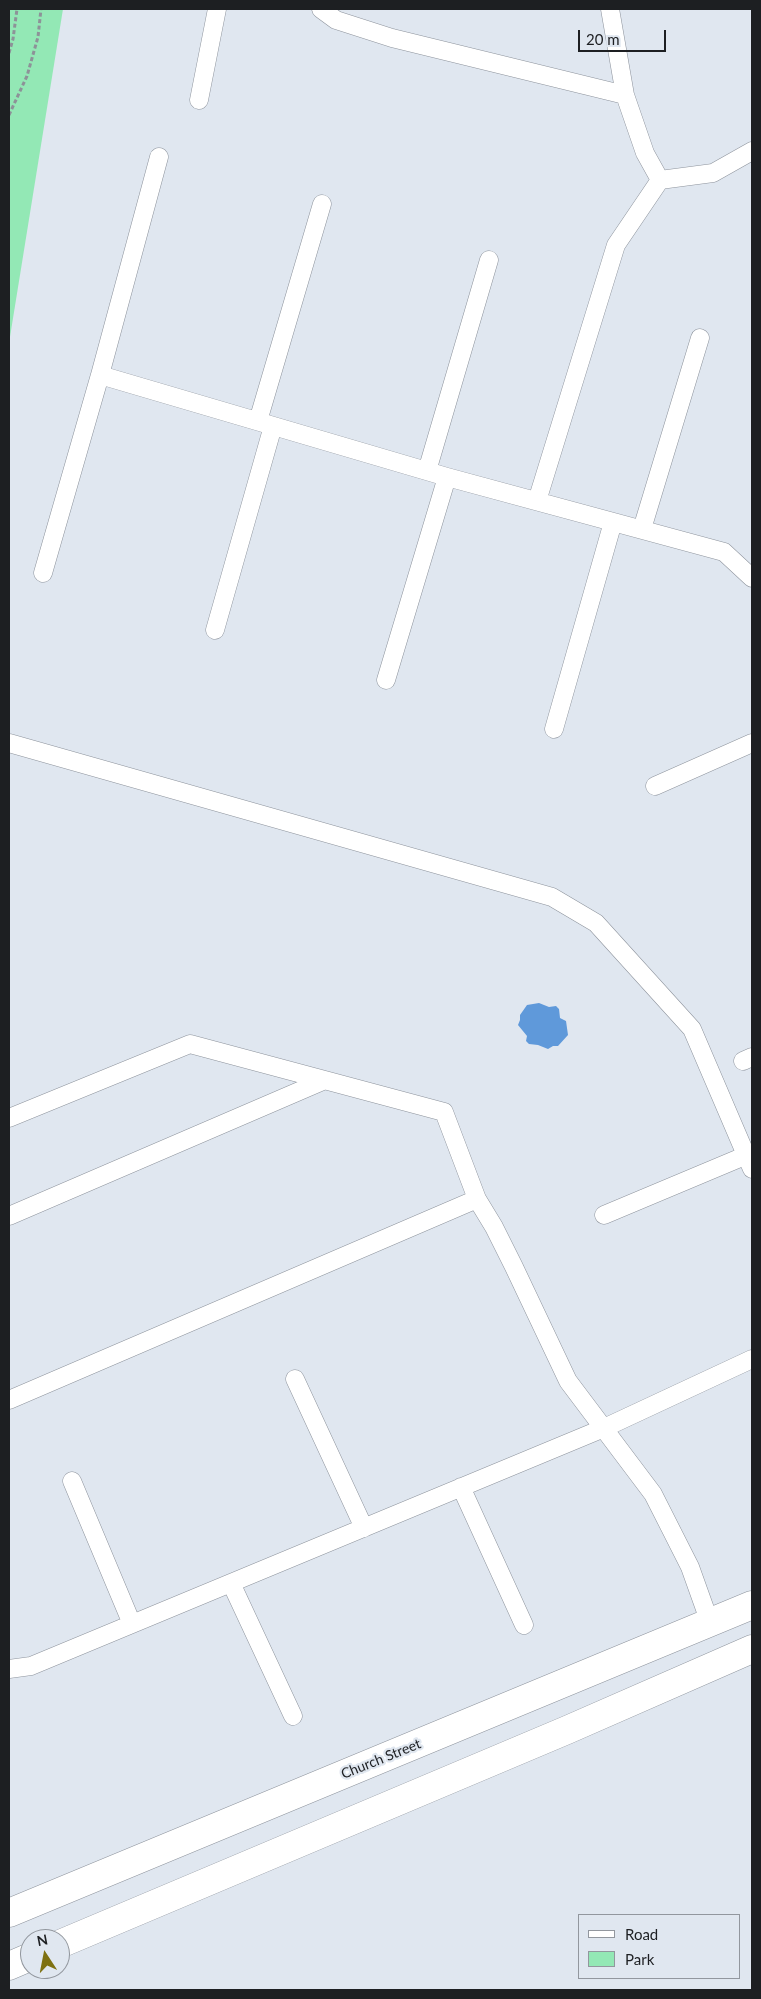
<!DOCTYPE html>
<style>
body{margin:0}
#map{position:relative;width:761px;height:1999px;overflow:hidden;background:#e0e7f0;font-family:Lato,sans-serif}
canvas{display:block}
.frame{position:absolute;inset:0;border:10px solid #1d1f22;pointer-events:none}
.legend{position:absolute;left:578px;top:1914px;width:162px;height:65px;box-sizing:border-box;background:#e0e7f0;border:1px solid #92979e;margin:0;padding:6px 9px;list-style:none;font-size:15px;color:#1d1f22}
.legend li{display:flex;align-items:center;gap:10px;height:25px}
.legend b{width:25px;border:1px solid #92979e}
.north{position:absolute;left:20px;top:1929px;width:50px;height:50px;box-sizing:border-box;background:#e0e7f0;border:1px solid #92979e;border-radius:50%;rotate:349deg;font-size:14px;font-weight:700;line-height:20px;text-align:center;color:#1d1f22}
.north::after{content:'';display:block;margin:auto;width:18px;height:22px;background:#7e7112;clip-path:polygon(50% 0,100% 100%,50% 72%,0 100%)}
.scale{position:absolute;left:578px;top:30px;width:88px;height:22px;box-sizing:border-box;border:2px solid #1d1f22;border-top:0;padding-left:6px;font-size:15px;line-height:18px;white-space:nowrap;color:#1d1f22;-webkit-text-stroke:4px #e0e7f0;paint-order:stroke}
</style>
<div id="map">
<canvas width="761" height="1999"></canvas>
<div class="frame"></div>
<ul class="legend">
<li><b style="height:6px;background:#fff"></b>Road</li>
<li><b style="height:14px;background:#93e8b5"></b>Park</li>
</ul>
<div class="north">N</div>
<div class="scale">20 m</div>
</div>
<script>
const c = document.querySelector('canvas').getContext('2d');
c.lineJoin = 'round';
function fill(path, color) { c.fillStyle = color; c.fill(path, 'evenodd'); }
const toPath = rows => new Path2D(rows.map(r => 'M' + r).join(''));
function stroke(path, color, width, dash) { c.strokeStyle = color; c.lineWidth = width; c.lineCap = dash ? 'butt' : 'round'; c.setLineDash(dash || []); c.stroke(path); }
function write(font, color, halo, rows, align = 'center') {
  c.font = font + ' Lato,sans-serif'; c.lineWidth = 4.5; c.setLineDash([]); c.textBaseline = 'middle'; c.strokeStyle = halo; c.fillStyle = color; for (const [text, x, y, turn = 0] of rows) {
    c.save(); c.translate(x, y); c.rotate((+turn || 0) * Math.PI / 180); c.textAlign = isNaN(turn) ? turn : align; if (halo) c.strokeText(text, 0, 0); c.fillText(text, 0, 0); c.restore();
  }
}
const green = toPath([
 [9,9,63,9,9,343]
]);
const water = toPath([
 [539,1003,549,1007,556,1006,559,1009,560,1018,566,1021,568,1035,558,1046,553,1046,548,1049,538,1045,529,1044,526,1041,527,1036,518,1025,520,1020,520,1015,527,1005]
]);
const path = toPath([
 [9,53,13,39,17,9],
 [9,115,27,76,38,37,41,9]
]);
const lane = toPath([
 [321,9,336,20,392,38,625,95],
 [199,100,217,9],
 [660,180,713,173,752,151],
 [100,375,159,157],
 [258,421,322,204],
 [427,471,489,260],
 [537,501,616,245,660,180,645,153,625,95,610,9],
 [642,529,700,338],
 [43,573,100,375,447,477,724,552,752,578],
 [215,630,273,426],
 [386,680,447,477],
 [554,729,613,522],
 [9,743,552,897,596,923,692,1029,752,1169],
 [655,786,752,743],
 [743,1061,752,1057],
 [9,1118,190,1044,444,1112,477,1199,494,1227,514,1267,568,1381,653,1494,690,1567,710,1623],
 [604,1215,747,1155],
 [9,1216,325,1080],
 [295,1379,364,1528],
 [9,1400,477,1199],
 [72,1481,132,1624],
 [461,1487,524,1625],
 [231,1583,293,1716],
 [9,1669,31,1666,604,1428,752,1359]
]);
const secondary = toPath([
 [9,1913,752,1605],
 [60,1944,567,1730,752,1649],
 [9,1966,30,1957]
]);
const streetNames = [
 ["Church Street",381,1759,-22]
];
fill(green, '#93e8b5');
fill(water, '#5f99da');
stroke(lane, '#8d939c', 19);
stroke(secondary, '#8d939c', 29);
stroke(path, '#8d9298', 3, [4, 2.5]);
stroke(lane, '#fff', 18);
stroke(secondary, '#fff', 28);
write('14px', '#1d1f22', '#e0e7f0', streetNames);
</script>
